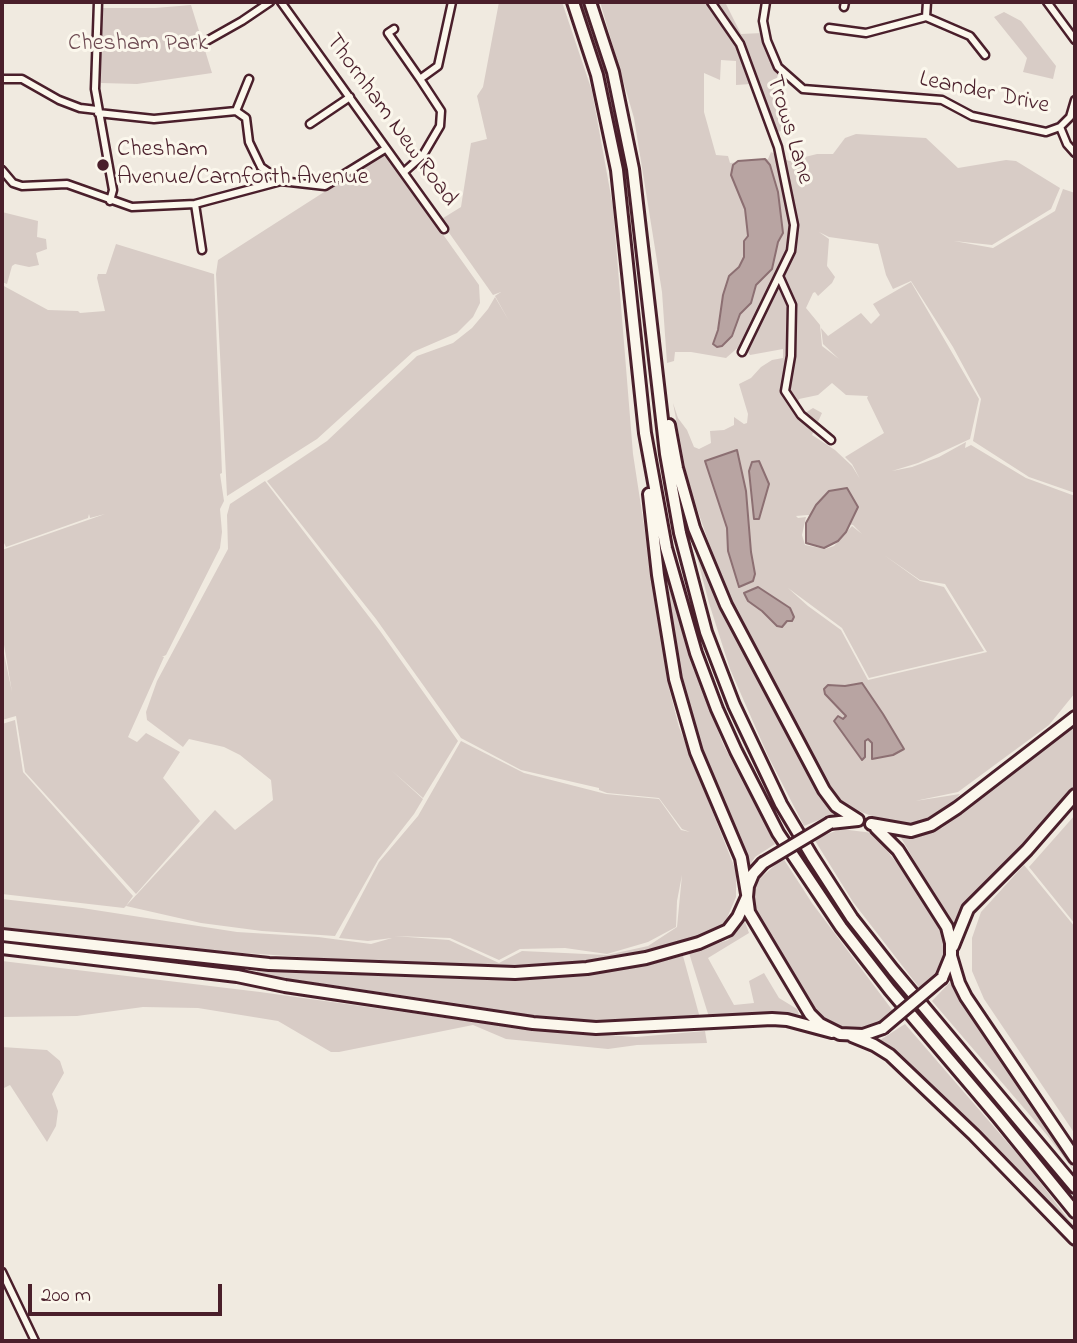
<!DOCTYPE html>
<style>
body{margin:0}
#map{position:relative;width:1077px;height:1343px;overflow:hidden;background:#f0eae0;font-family:"Indie Flower",sans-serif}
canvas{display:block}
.frame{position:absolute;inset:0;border:4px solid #4a1f2b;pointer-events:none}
.scale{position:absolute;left:28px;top:1284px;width:194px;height:32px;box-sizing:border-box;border:4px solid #4a1f2b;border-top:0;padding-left:9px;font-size:21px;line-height:24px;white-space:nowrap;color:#4a1f2b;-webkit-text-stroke:5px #fbf7ec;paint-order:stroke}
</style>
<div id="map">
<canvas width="1077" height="1343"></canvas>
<div class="frame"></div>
<div class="scale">200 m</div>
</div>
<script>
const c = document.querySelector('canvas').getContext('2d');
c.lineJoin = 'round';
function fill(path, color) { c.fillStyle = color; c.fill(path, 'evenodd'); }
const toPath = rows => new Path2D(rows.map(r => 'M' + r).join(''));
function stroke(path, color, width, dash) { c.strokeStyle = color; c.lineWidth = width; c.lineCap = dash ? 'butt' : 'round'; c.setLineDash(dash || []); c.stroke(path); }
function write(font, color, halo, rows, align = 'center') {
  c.font = font + ' "Indie Flower",sans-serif'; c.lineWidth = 6; c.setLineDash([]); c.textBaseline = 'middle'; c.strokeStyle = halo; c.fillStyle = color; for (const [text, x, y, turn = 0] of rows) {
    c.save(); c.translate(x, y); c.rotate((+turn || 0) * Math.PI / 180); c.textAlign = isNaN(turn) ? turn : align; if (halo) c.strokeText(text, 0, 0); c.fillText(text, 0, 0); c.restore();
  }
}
const green = toPath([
 [499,2,562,2,592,91,613,207,633,454,669,688,679,727,736,871,736,897,724,925,697,937,624,957,574,963,505,967,433,966,201,950,2,927,2,899,82,908,237,932,318,937,371,944,392,938,368,941,339,938,379,862,418,816,461,741,524,773,606,794,659,799,681,830,690,832,682,829,659,798,607,793,599,790,599,788,521,770,461,738,376,619,267,481,327,441,417,356,453,343,472,328,488,309,495,297,509,321,495,296,501,292,493,295,440,220,461,207,471,143,487,139,477,96,483,87],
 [682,875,677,927,648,946,607,955,522,951,499,963,449,940,394,936,450,938,499,960,520,949,565,948,607,954,648,942,676,927,677,901],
 [600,2,725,2,741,34,762,33,778,74,772,94,779,122,790,124,792,128,774,133,751,84,736,85,736,61,721,60,720,80,704,73,704,112,716,155,728,156,730,163,768,159,771,152,789,161,817,154,833,154,845,138,856,134,926,138,958,168,1006,160,1016,161,1060,188,1051,209,992,245,954,241,993,248,1055,211,1063,189,1075,193,1075,493,1029,477,973,441,981,399,953,347,911,281,893,289,886,275,878,244,829,237,819,232,829,239,827,266,835,277,832,283,818,296,815,292,813,293,806,308,820,325,822,346,839,359,823,344,821,328,828,336,861,313,871,324,880,315,873,304,911,282,979,399,970,439,918,463,892,471,912,467,939,457,966,442,965,448,971,445,1026,478,1075,496,1075,693,1049,725,958,792,915,801,960,794,952,803,923,821,906,824,883,820,850,808,834,798,732,602,716,564,688,482,673,403,678,418,687,430,694,447,699,449,711,443,710,431,724,430,734,425,734,417,744,424,747,423,748,414,739,384,751,378,761,367,772,360,783,358,783,349,750,355,742,344,726,358,691,352,675,352,674,361,667,363,662,292,634,118],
 [832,383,846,395,868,396,867,398,884,433,845,457,852,464,860,479,852,466,835,450,812,435,822,413,813,408,800,416,795,411,799,399,818,395],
 [808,515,853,525,862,534,852,526,834,546,825,549,805,545,802,535,806,517,798,518,796,516],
 [884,555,920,580,945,584,987,652,868,680,841,630,808,606,788,588,842,628,869,678,984,651,944,587,920,581],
 [191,5,212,73,137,84,101,83,98,58,101,8,155,8],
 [1004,12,1021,21,1056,66,1053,79,1023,72,1027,58,994,17],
 [385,153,479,285,480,303,473,317,457,333,413,352,317,439,227,496,216,274,218,260],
 [2,212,38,221,37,237,46,239,47,249,36,253,39,265,29,267,15,264,12,266,7,284,2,282],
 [116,244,214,274,222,473,220,474,224,501,220,509,222,532,220,548,166,655,162,657,164,657,128,737,137,742,146,733,180,752,163,778,200,821,136,894,25,772,16,716,2,720,2,644,12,692,2,633,2,550,105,514,90,518,89,514,88,518,6,547,4,543,4,548,2,549,2,285,48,310,78,311,80,313,105,311,97,278,98,274,106,274],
 [265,481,380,631,458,741,423,798,391,770,423,799,414,814,378,860,335,936,262,931,201,923,126,906,124,908,2,894,2,724,15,720,23,772,133,896,126,906,215,810,235,830,273,800,271,780,240,755,224,747,189,739,183,747,147,720,146,712,157,681,228,549,227,515,230,504],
 [684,508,699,556,717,600,802,761,819,797,836,813,804,826,768,756,730,669,709,603],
 [658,549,690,657,723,744,775,844,755,857,748,868,702,758,681,687],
 [1075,724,1075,788,976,892,953,927,900,836,916,837,942,828],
 [1075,815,1075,924,1029,867],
 [841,829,873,833,904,872,945,936,944,961,932,982,921,990,853,902,814,839],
 [783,858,812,903,893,1011,870,1027,851,1029,831,1025,818,1015,784,964,759,919,752,902,757,881],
 [1024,865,1075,927,1075,1134,984,999,972,971,972,938,981,912],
 [745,922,749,933,708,958,734,1005,754,1003,749,981,764,973,779,998,797,1009,799,1014,742,1014,709,1017,689,953,728,940],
 [683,956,700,1018,623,1023,551,1020,464,1008,462,1004,256,974,257,971,414,977,555,978,614,971],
 [2,961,260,992,533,1030,636,1037,705,1031,707,1043,637,1045,608,1049,506,1039,473,1025,339,1052,331,1052,278,1021,198,1008,143,1007,77,1016,2,1017],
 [954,978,1038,1109,1075,1172,1047,1135,932,1001],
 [905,1024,1027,1165,1075,1228,1075,1235,1030,1184,968,1123,877,1042],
 [2,1047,47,1050,60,1061,64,1073,52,1094,58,1111,56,1126,47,1142,10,1085,2,1089]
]);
const water = toPath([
 [765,159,770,165,778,192,783,233,778,242,772,269,756,285,751,303,740,314,732,336,722,346,717,347,713,344,718,330,723,295,729,276,739,267,744,257,744,241,748,236,745,209,731,175,733,165,738,161,765,159],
 [737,450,746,491,751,552,755,574,753,581,739,587,728,551,727,528,705,461,737,450],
 [759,461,769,484,759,519,754,519,749,471,752,462,759,461],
 [847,488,858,507,846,532,838,541,824,548,806,543,806,523,816,505,829,491,847,488],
 [758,587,790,608,794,617,792,621,787,621,782,627,777,626,762,611,748,601,744,593,758,587],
 [862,683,883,714,904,749,893,755,872,759,872,743,868,739,865,741,865,757,862,760,834,721,838,716,843,719,846,716,825,694,824,689,828,685,845,686,862,683]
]);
const street = toPath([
 [98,2,95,89,113,190,110,201],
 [281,2,444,229],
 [711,2,740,44,778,147,794,225,791,251,742,352],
 [766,2,763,21,767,41,778,67,803,89,942,100,972,116,1046,132,1060,127,1070,117,1075,100],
 [1047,2,1075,40],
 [844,7,845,2],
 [926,17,927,2],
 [829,28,866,33,926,17,970,36,985,55],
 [394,29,388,33,420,79],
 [203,43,242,21,270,2],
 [2,79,22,79,59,100,80,108,97,110],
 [236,111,249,79],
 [98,113,154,119,236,111,246,118,249,142,261,167,281,181],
 [310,124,350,97],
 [1060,127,1067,144,1075,153],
 [2,170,13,183,22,186,67,184,132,207,195,204,281,181,325,186,385,149],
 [404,172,423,155,440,126,441,111,420,79,438,66,452,2],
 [195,204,202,250],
 [779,276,792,305,791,356,785,391,801,415,831,440],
 [2,1272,35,1341]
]);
const highway = toPath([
 [573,2,597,75,617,170,645,433,666,548,696,653,717,709,736,751,778,833,841,927,890,990,997,1116,1075,1212],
 [590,2,613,72,633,169,666,454,680,533,706,632,734,705,781,804,812,856,852,918,893,970,1075,1187],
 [669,425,677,468,694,528,726,605,824,790,836,806,858,820],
 [649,494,658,575,675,679,696,752,741,858,747,894],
 [830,823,858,820],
 [871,824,911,831,931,825,957,808,1075,717],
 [876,828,898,850,947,927,951,943,951,956,942,978],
 [763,863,753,874,748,886,747,897,749,912,810,1014,820,1024,840,1034,863,1035,883,1028],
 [2,935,269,964,515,973,587,968,646,958,699,943,728,930,738,917,747,897],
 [953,946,968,909,1027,850,1075,795],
 [2,948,237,976,285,986,533,1023,596,1028,772,1019,787,1020,832,1032],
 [951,956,959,983,966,997,1075,1158],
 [852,1036,874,1045,890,1055,974,1135,1075,1239]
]);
const highwayBridge = toPath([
 [763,863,830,823],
 [883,1028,942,978]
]);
const markers = [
 [103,165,7,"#4a1f2b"]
];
const parkNames = [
 ["Chesham Park",138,45]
];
const streetNames = [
 ["Leander Drive",984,94,12],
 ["Thornham New Road",390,121,54],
 ["Trows Lane",788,130,73]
];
const poiNames = [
 ["Chesham",117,151],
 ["Avenue/Carnforth Avenue",117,179]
];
fill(green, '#d8ccc6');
fill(water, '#b8a4a2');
stroke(water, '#8c6f72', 2);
stroke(street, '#4a1f2b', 11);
stroke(highway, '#4a1f2b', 16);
stroke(street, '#fbf7ec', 6);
stroke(highway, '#fbf7ec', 10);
stroke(highwayBridge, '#4a1f2b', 16, []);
stroke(highwayBridge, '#fbf7ec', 10);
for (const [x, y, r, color] of markers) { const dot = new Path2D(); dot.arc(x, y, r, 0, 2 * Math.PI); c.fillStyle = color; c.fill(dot); stroke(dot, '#fbf7ec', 2.5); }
write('24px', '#6e4a52', '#fbf7ec', parkNames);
write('24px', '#4a1f2b', '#fbf7ec', streetNames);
write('24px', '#4a1f2b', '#fbf7ec', poiNames, 'left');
</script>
